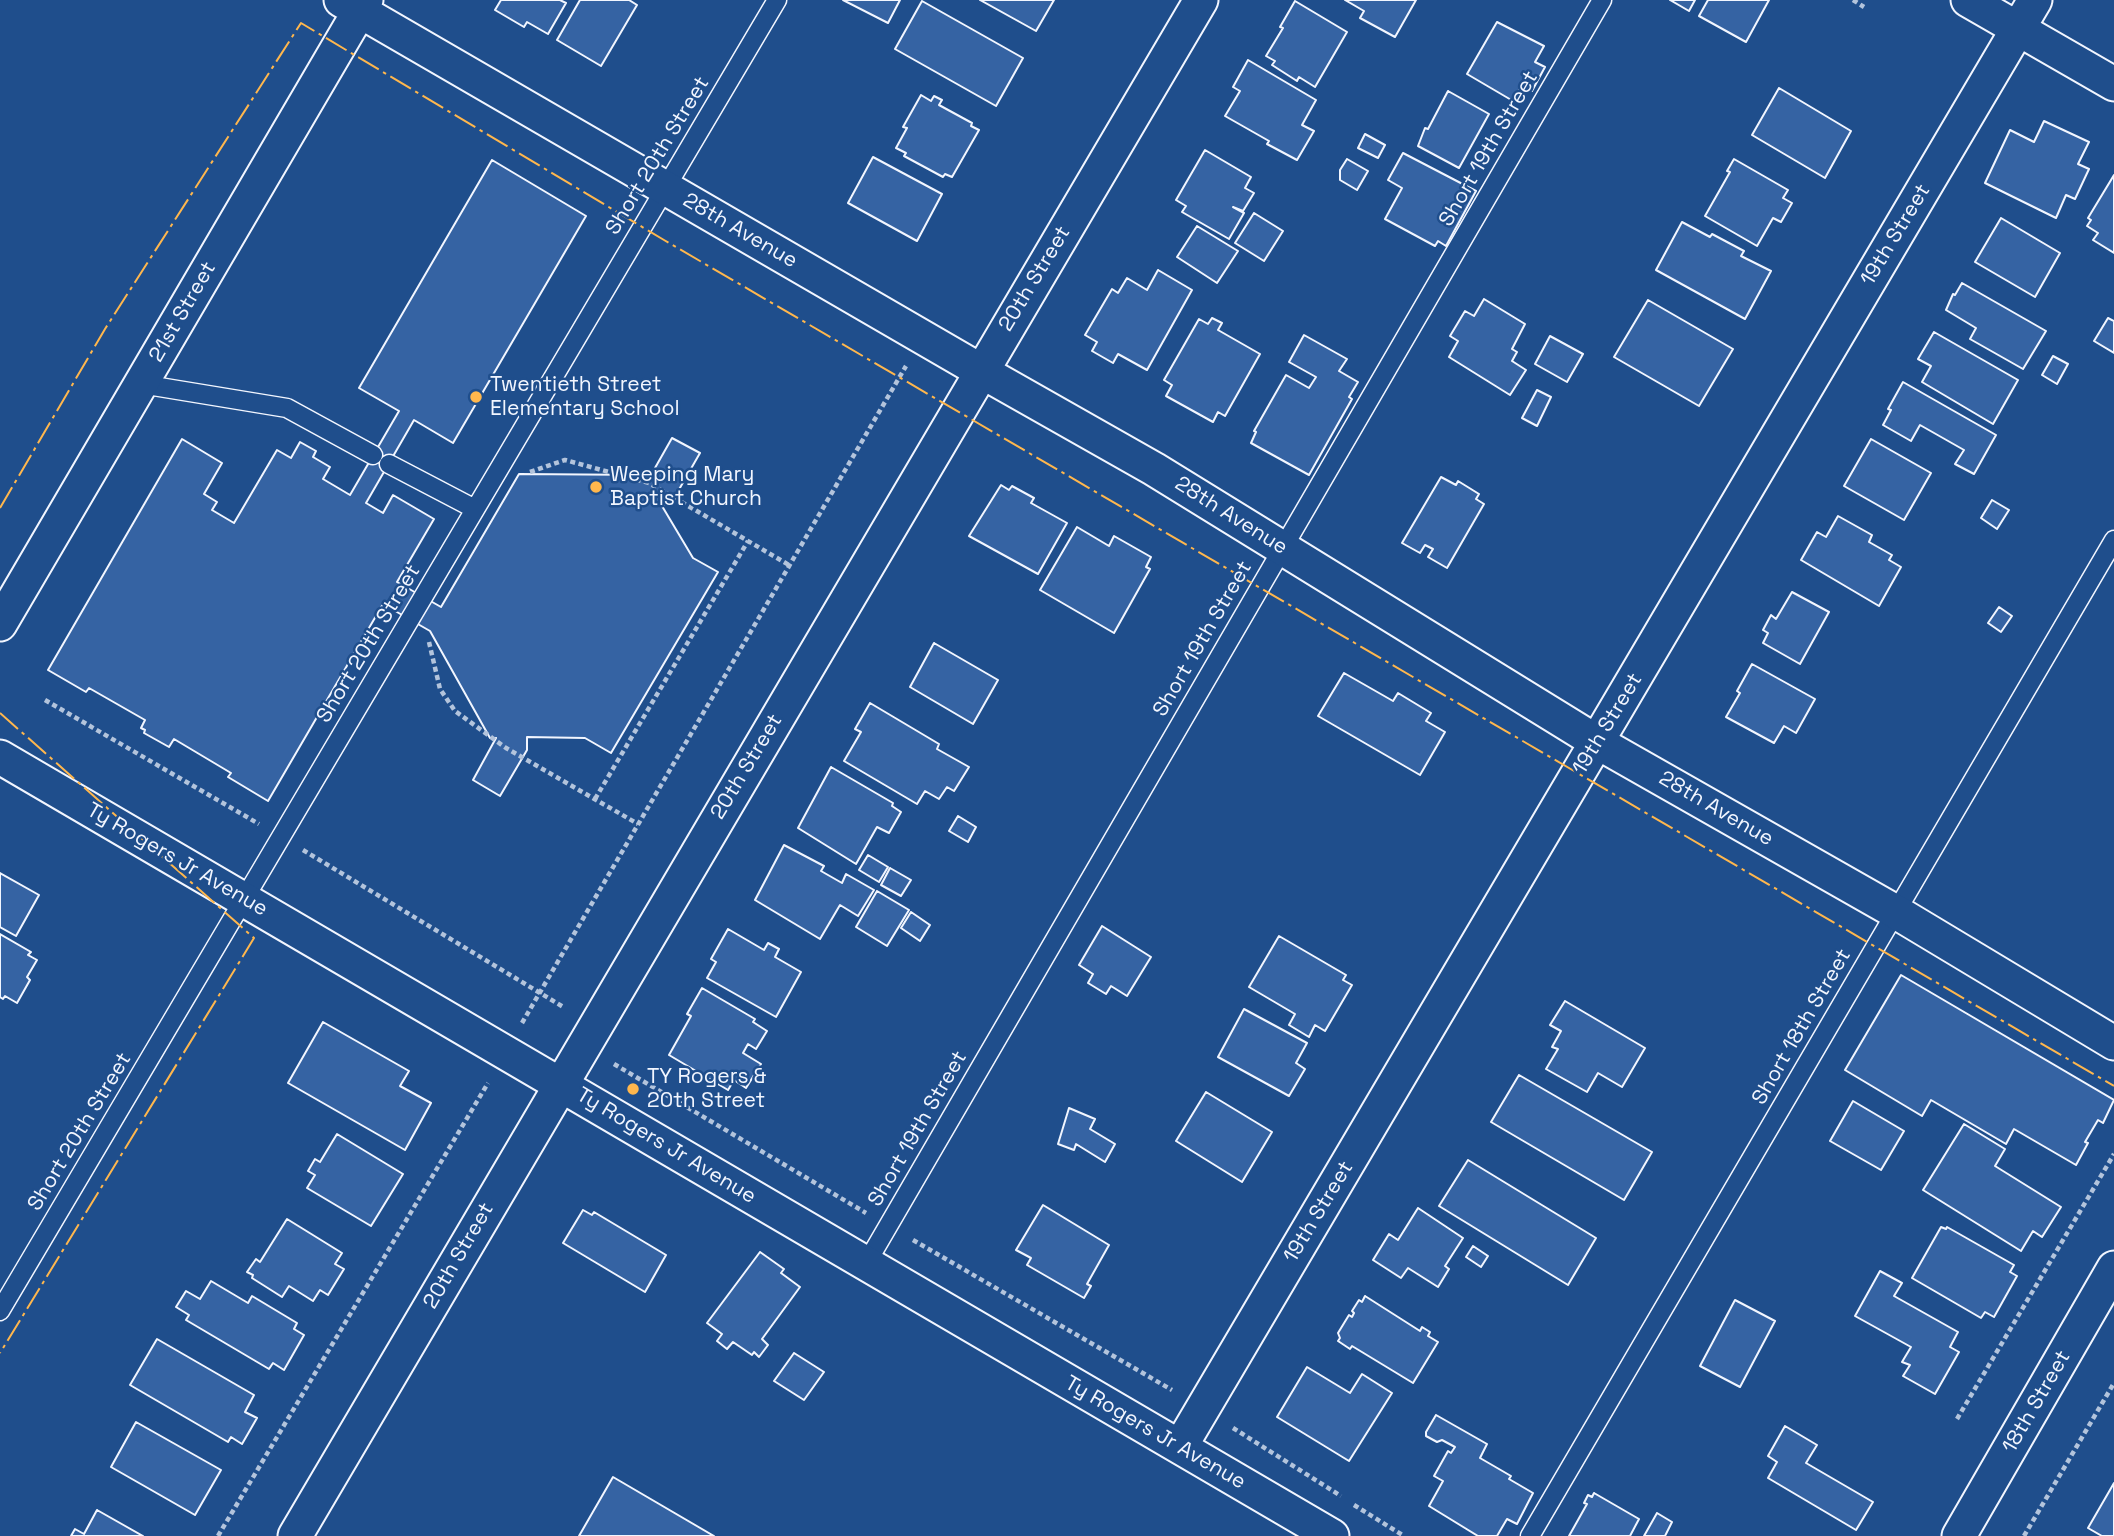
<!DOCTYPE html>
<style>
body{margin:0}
canvas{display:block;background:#1f4e8c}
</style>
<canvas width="2114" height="1536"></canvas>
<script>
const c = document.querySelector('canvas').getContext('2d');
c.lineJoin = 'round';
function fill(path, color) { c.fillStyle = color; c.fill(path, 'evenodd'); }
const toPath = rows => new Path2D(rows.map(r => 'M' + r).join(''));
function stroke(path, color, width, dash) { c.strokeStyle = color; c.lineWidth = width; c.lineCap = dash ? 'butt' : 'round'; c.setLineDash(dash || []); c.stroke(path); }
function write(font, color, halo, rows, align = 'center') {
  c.font = font + ' "Space Grotesk",sans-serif'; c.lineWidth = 5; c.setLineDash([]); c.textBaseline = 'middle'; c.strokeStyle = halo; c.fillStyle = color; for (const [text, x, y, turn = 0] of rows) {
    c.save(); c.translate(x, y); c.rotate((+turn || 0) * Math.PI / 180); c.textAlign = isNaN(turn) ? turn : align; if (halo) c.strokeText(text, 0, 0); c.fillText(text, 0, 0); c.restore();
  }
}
const building = toPath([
 [501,0,560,0,566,3,548,34,527,22,524,27,495,10,501,0],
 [580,0,629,0,637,5,601,66,557,40,580,0],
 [843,0,900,0,888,23,843,0],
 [980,0,1054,0,1036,31,980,0],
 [1345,0,1416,0,1395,37,1360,18,1364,11,1345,0],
 [1670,0,1695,0,1689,11,1670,0],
 [1708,0,1769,0,1746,42,1699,16,1708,0],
 [922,1,1023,58,996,106,895,49,922,1],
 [1295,1,1347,32,1315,87,1299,77,1297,81,1272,65,1275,61,1266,56,1283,28,1280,27,1295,1],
 [1497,22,1544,46,1535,62,1545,67,1532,91,1522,85,1513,101,1467,74,1497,22],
 [1248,60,1316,100,1302,125,1314,131,1297,160,1267,144,1269,141,1225,116,1240,91,1233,87,1248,60],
 [1779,88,1851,131,1825,178,1752,135,1779,88],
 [1448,91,1489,114,1459,168,1418,146,1425,128,1428,129,1448,91],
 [921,95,931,101,934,96,942,100,939,105,972,123,971,126,979,130,952,177,945,174,943,177,904,156,906,153,896,148,907,128,903,127,921,95],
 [2044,121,2089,142,2078,164,2089,169,2075,199,2066,195,2056,218,1985,183,2010,130,2034,142,2044,121],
 [1365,134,1385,145,1378,158,1358,148,1365,134],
 [1205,150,1251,177,1245,188,1254,193,1243,211,1233,207,1244,213,1229,239,1182,212,1186,206,1176,200,1205,150],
 [1403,153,1476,191,1446,246,1438,241,1435,246,1385,219,1402,188,1388,180,1403,153],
 [873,157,942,194,917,241,848,203,873,157],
 [1347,159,1368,171,1357,190,1340,180,1340,170,1347,159],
 [1734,159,1788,190,1783,198,1792,203,1781,222,1773,218,1757,246,1705,216,1730,172,1727,171,1734,159],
 [492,160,586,216,453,443,414,420,366,503,383,513,393,495,434,519,397,582,441,607,519,474,651,475,672,438,700,453,673,500,662,506,693,558,718,572,611,753,585,738,527,737,527,750,500,796,473,780,496,738,490,738,430,631,383,604,268,801,228,777,231,773,174,739,169,747,144,733,145,730,141,728,145,720,89,688,86,692,48,670,182,439,222,463,204,494,217,502,212,510,234,523,277,450,291,458,300,442,316,451,313,457,330,467,323,479,350,495,399,411,359,388,492,160],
 [2114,175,2114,253,2093,240,2098,233,2087,226,2091,220,2088,218,2114,175],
 [1254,213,1283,231,1264,261,1235,243,1254,213],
 [2001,218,2060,253,2035,297,1975,262,2001,218],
 [1682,222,1710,237,1712,234,1744,251,1741,256,1771,271,1745,319,1656,270,1682,222],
 [1197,226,1238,251,1217,283,1177,257,1197,226],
 [1158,270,1192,290,1147,370,1118,354,1113,363,1092,351,1097,342,1085,335,1112,289,1118,293,1127,278,1147,290,1158,270],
 [1962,283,2046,331,2023,369,1970,339,1976,328,1946,310,1953,294,1955,295,1962,283],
 [1484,299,1525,324,1512,349,1517,352,1512,361,1526,370,1510,395,1449,357,1458,341,1450,336,1465,311,1474,316,1484,299],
 [1648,300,1733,349,1699,406,1614,357,1648,300],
 [1212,318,1222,323,1218,330,1260,354,1225,416,1218,412,1213,422,1166,396,1172,385,1164,380,1199,319,1208,324,1212,318],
 [2108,318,2114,321,2114,353,2094,341,2108,318],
 [1934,332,2018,380,1993,424,1922,382,1931,366,1918,359,1934,332],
 [1304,335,1347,359,1339,371,1358,382,1349,397,1352,399,1309,475,1251,443,1256,432,1254,431,1286,375,1309,388,1316,377,1289,362,1304,335],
 [1550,336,1583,354,1567,382,1535,364,1550,336],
 [2053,356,2068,364,2057,384,2042,375,2053,356],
 [1903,382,1996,435,1974,474,1955,464,1964,450,1920,425,1911,441,1883,425,1891,410,1888,409,1903,382],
 [1537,390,1551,397,1537,426,1522,418,1537,390],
 [1871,439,1931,473,1904,520,1844,486,1871,439],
 [1441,477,1456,485,1458,481,1479,494,1476,499,1484,504,1447,568,1428,557,1433,549,1425,545,1420,553,1402,543,1441,477],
 [1001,485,1009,490,1012,486,1034,498,1031,503,1067,523,1038,574,969,536,1001,485],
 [1992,500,2009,510,1997,529,1981,518,1992,500],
 [1838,516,1872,535,1869,542,1892,555,1889,560,1901,567,1879,606,1801,560,1817,532,1826,537,1838,516],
 [1077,527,1109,546,1114,536,1151,557,1146,567,1150,569,1114,633,1040,590,1077,527],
 [1792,592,1829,612,1800,664,1763,643,1768,633,1763,630,1771,615,1776,619,1792,592],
 [1999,607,2012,616,2001,632,1988,623,1999,607],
 [934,643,998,680,973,724,910,687,934,643],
 [1752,664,1815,699,1796,733,1784,726,1774,743,1726,717,1740,693,1737,691,1752,664],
 [1344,673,1393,701,1398,693,1431,713,1426,721,1445,732,1420,775,1318,716,1344,673],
 [870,703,939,744,937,749,969,767,954,791,947,787,939,799,925,791,917,804,844,761,861,732,855,729,870,703],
 [831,767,893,803,892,806,901,812,889,833,877,827,856,864,798,828,831,767],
 [958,816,976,827,968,842,949,831,958,816],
 [784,845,824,866,821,871,842,883,846,874,874,890,858,916,840,905,820,939,755,900,784,845],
 [868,855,888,867,879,882,859,870,868,855],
 [890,868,911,880,901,896,881,885,890,868],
 [0,873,39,895,16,936,0,927,0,873],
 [877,891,909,910,887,946,856,927,877,891],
 [911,912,930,925,920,941,901,928,911,912],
 [1102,926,1151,957,1127,996,1111,986,1106,994,1088,983,1093,974,1079,965,1102,926],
 [728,929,764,950,768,943,779,949,775,957,801,972,776,1017,707,978,716,962,711,959,728,929],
 [0,934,31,952,28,955,37,960,27,977,30,980,17,1003,5,996,3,999,0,997,0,934],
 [1279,936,1346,975,1343,980,1352,985,1325,1031,1315,1025,1309,1037,1289,1025,1295,1014,1249,987,1279,936],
 [1901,975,2114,1100,2103,1123,2098,1120,2085,1142,2088,1143,2076,1165,2014,1129,2006,1144,1931,1100,1922,1116,1845,1070,1901,975],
 [702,988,755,1019,753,1022,767,1031,756,1049,748,1044,743,1053,761,1064,746,1088,734,1080,728,1090,669,1055,691,1016,687,1014,702,988],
 [1565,1001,1645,1048,1622,1087,1598,1073,1587,1092,1546,1069,1558,1049,1552,1047,1561,1031,1550,1025,1565,1001],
 [1244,1009,1307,1043,1296,1063,1305,1069,1289,1096,1218,1057,1244,1009],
 [323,1022,409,1071,400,1086,431,1103,405,1150,288,1083,323,1022],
 [1519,1075,1652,1152,1624,1200,1491,1122,1519,1075],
 [1206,1092,1272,1132,1242,1182,1176,1141,1206,1092],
 [1853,1101,1904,1131,1881,1170,1830,1141,1853,1101],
 [1069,1108,1095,1119,1090,1129,1115,1144,1105,1162,1076,1144,1074,1150,1058,1144,1069,1108],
 [1964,1124,2005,1149,1995,1166,2061,1207,2042,1237,2033,1231,2021,1251,1923,1190,1964,1124],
 [337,1134,403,1174,371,1226,307,1188,315,1175,308,1171,315,1159,320,1162,337,1134],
 [1468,1160,1596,1238,1568,1285,1439,1206,1468,1160],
 [1043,1205,1109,1245,1087,1284,1091,1286,1084,1298,1027,1265,1031,1258,1016,1250,1043,1205],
 [1418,1208,1463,1238,1445,1266,1449,1269,1438,1287,1408,1268,1401,1278,1373,1260,1389,1234,1398,1240,1418,1208],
 [583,1210,592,1215,594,1212,666,1255,645,1292,563,1243,583,1210],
 [287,1219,342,1253,335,1264,344,1269,328,1295,320,1290,313,1301,289,1286,282,1297,252,1278,253,1275,247,1272,256,1259,260,1262,287,1219],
 [1941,1227,1946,1229,1947,1227,2014,1265,2010,1272,2017,1276,1994,1317,1985,1312,1981,1318,1912,1278,1941,1227],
 [1473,1246,1488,1256,1481,1267,1466,1257,1473,1246],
 [760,1252,784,1269,781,1273,800,1287,762,1339,768,1345,759,1357,754,1352,752,1355,733,1342,727,1349,717,1341,722,1334,707,1323,760,1252],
 [1880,1271,1902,1283,1894,1296,1958,1332,1950,1347,1959,1352,1935,1394,1903,1376,1910,1365,1902,1362,1911,1347,1855,1316,1880,1271],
 [211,1281,248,1303,252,1296,297,1323,294,1329,304,1335,284,1370,273,1363,269,1369,186,1320,189,1315,176,1307,186,1291,200,1299,211,1281],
 [1365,1296,1420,1331,1422,1327,1430,1332,1428,1336,1438,1342,1413,1383,1352,1346,1350,1349,1338,1341,1340,1338,1338,1333,1349,1315,1352,1317,1354,1313,1352,1311,1359,1300,1362,1302,1365,1296],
 [1735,1300,1775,1321,1740,1387,1700,1366,1735,1300],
 [157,1339,254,1395,245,1412,257,1418,242,1444,231,1437,228,1442,130,1385,157,1339],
 [794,1353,824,1372,804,1400,774,1381,794,1353],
 [1307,1367,1350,1393,1362,1374,1392,1393,1349,1461,1277,1417,1307,1367],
 [1436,1415,1487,1444,1480,1458,1511,1476,1509,1479,1533,1493,1517,1524,1507,1519,1497,1536,1478,1536,1429,1506,1443,1481,1434,1476,1448,1451,1451,1453,1455,1447,1442,1440,1437,1442,1426,1436,1426,1432,1436,1415],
 [136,1422,221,1470,195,1515,111,1467,136,1422],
 [1785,1426,1817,1445,1806,1463,1873,1502,1856,1530,1768,1478,1777,1462,1768,1456,1785,1426],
 [613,1477,714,1536,579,1536,613,1477],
 [2114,1483,2114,1536,2102,1536,2088,1528,2114,1483],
 [1594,1493,1639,1519,1630,1536,1569,1536,1587,1504,1584,1503,1588,1495,1592,1497,1594,1493],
 [97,1510,143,1536,71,1536,75,1529,84,1534,97,1510],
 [1657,1513,1672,1522,1665,1536,1644,1536,1657,1513]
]);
const path = toPath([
 [1853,0,1864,7],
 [530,472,565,460,649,483,789,565],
 [429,642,440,689,455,711,506,748,638,824],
 [45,700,259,824],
 [595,799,748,541],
 [303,850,565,1008],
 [522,1023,906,366],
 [614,1064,866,1213],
 [913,1240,1172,1390],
 [1957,1419,2114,1154],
 [1233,1428,1341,1496],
 [1354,1505,1404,1536],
 [218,1536,488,1083],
 [2024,1536,2114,1383]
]);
const lane = toPath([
 [141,384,287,408,373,455],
 [389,464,475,509],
 [866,1264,1602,0],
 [0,1311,777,0],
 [1530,1536,2114,540]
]);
const street = toPath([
 [341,0,981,371,1154,469,1597,742,1896,912,2114,1043],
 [1968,0,2114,84],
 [0,624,366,0],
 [0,757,1332,1536],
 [1180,1447,2035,0],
 [295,1536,1201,0],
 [1959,1536,2114,1268]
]);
const power = toPath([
 [0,508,105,329,301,23,664,240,2114,1086],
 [0,713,254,938,0,1353]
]);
const markers = [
 [476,397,7,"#ffb74d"],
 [596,487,7,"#ffb74d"],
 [633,1089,7,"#ffb74d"]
];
const streetNames = [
 ["Short 19th Street",1489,149,-60],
 ["Short 20th Street",658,156,-59],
 ["28th Avenue",740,231,30],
 ["19th Street",1896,235,-59],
 ["20th Street",1035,279,-59],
 ["21st Street",183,312,-60],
 ["28th Avenue",1231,516,32],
 ["Short 19th Street",1203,639,-60],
 ["Short 20th Street",369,644,-59],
 ["19th Street",1608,724,-59],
 ["20th Street",747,767,-59],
 ["28th Avenue",1716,809,30],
 ["Ty Rogers Jr Avenue",177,860,30],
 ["Short 18th Street",1802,1027,-60],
 ["Short 19th Street",918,1129,-60],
 ["Short 20th Street",80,1132,-59],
 ["Ty Rogers Jr Avenue",666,1146,31],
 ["19th Street",1319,1212,-59],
 ["20th Street",459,1256,-60],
 ["18th Street",2037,1402,-60],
 ["Ty Rogers Jr Avenue",1155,1433,30]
];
const poiNames = [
 ["Twentieth Street",490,385],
 ["Elementary School",490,409],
 ["Weeping Mary",610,475],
 ["Baptist Church",610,499],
 ["TY Rogers &",647,1077],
 ["20th Street",647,1101]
];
fill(building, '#3563a3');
stroke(building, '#f2f6ff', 2);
stroke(lane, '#f2f6ff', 21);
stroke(street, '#f2f6ff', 37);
stroke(path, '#b3c4dc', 4.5, [5, 3.5]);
stroke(lane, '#1f4e8c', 18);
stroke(street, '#1f4e8c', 33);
stroke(power, '#ffb74d', 2, [24, 5, 3.5, 5]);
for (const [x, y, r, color] of markers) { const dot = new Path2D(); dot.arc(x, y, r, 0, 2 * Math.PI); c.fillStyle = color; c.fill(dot); stroke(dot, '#1f4e8c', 2.5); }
write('21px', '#f2f6ff', '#1f4e8c', streetNames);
write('21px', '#f2f6ff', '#1f4e8c', poiNames, 'left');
</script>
